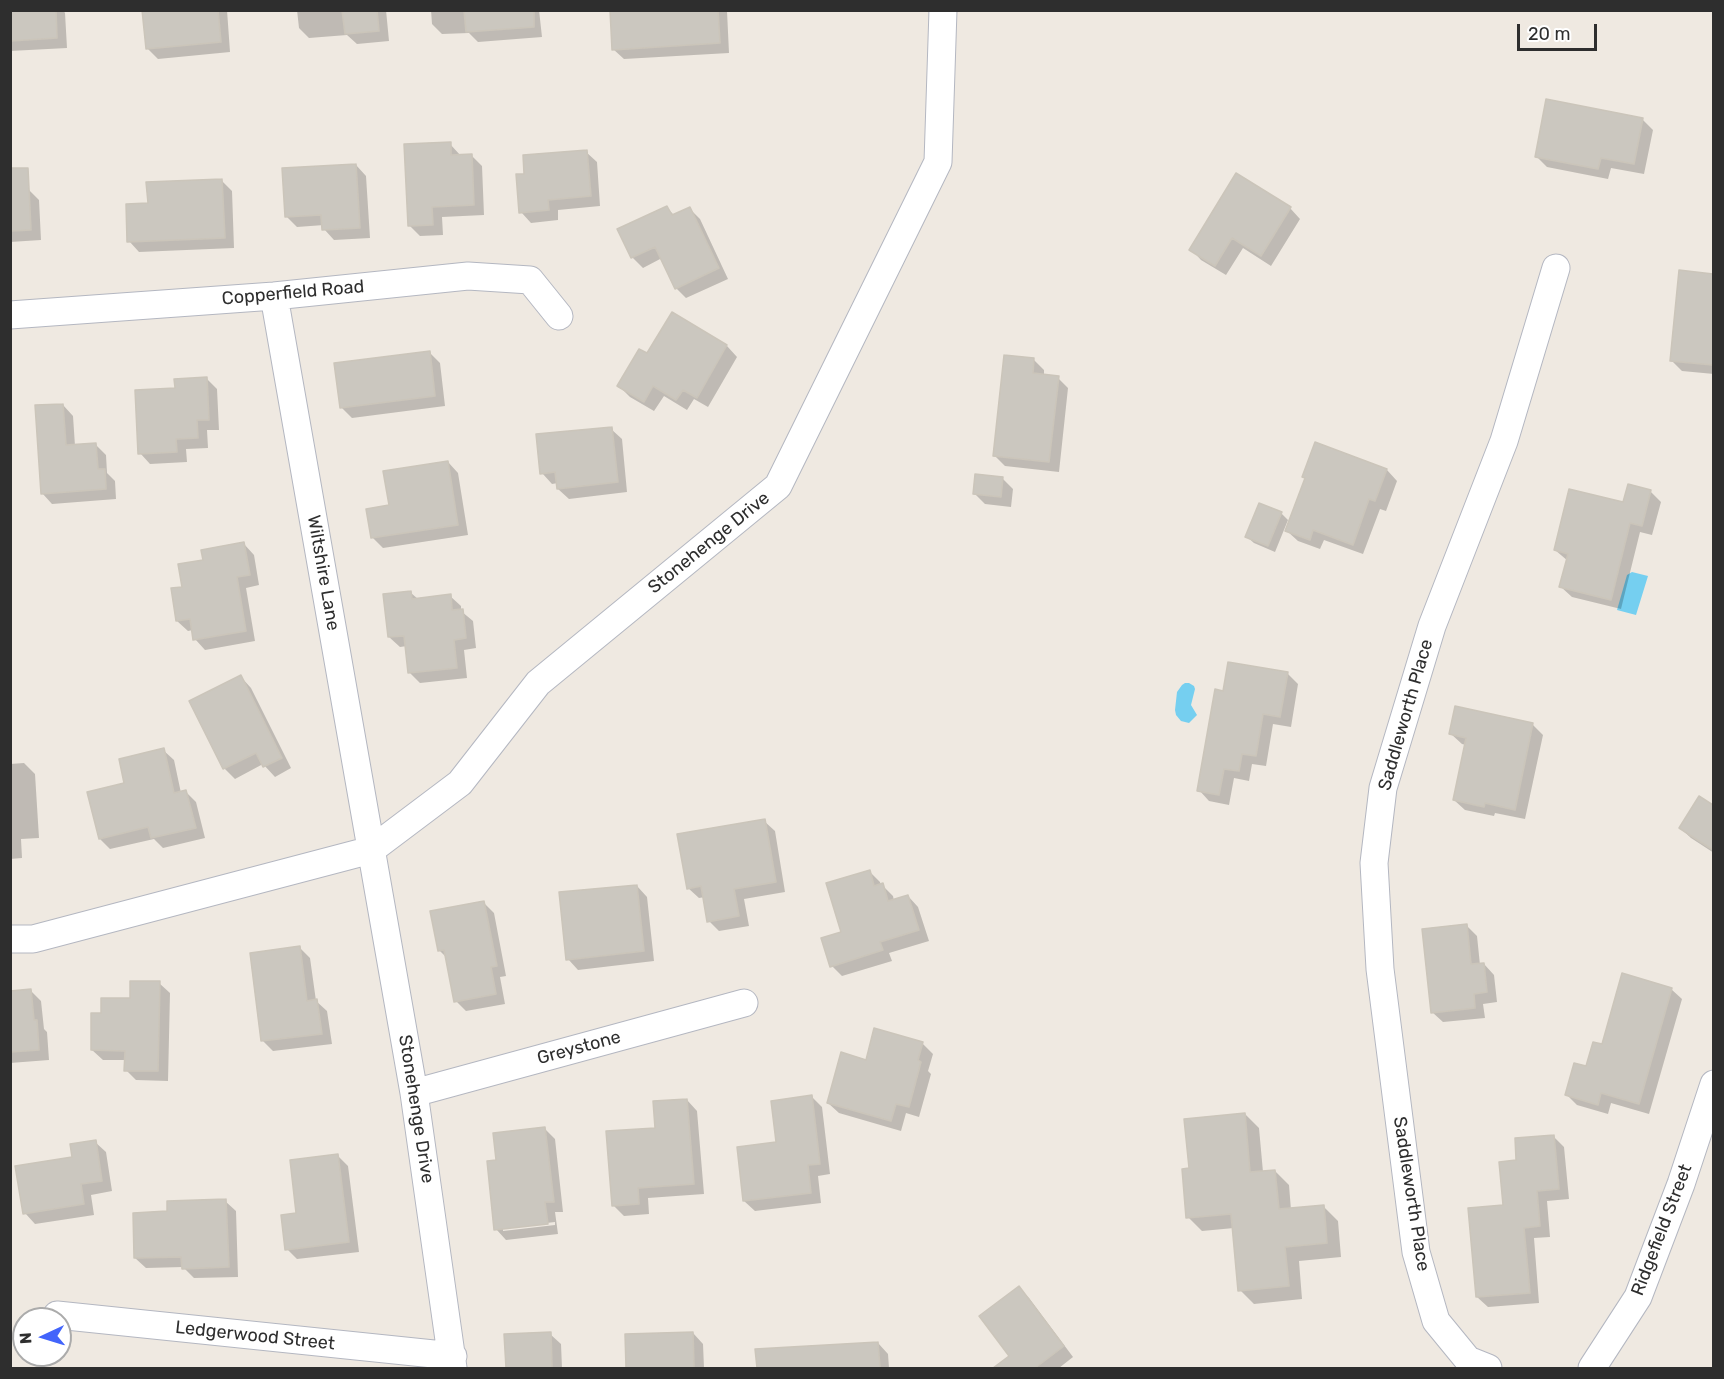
<!DOCTYPE html>
<style>
body{margin:0}
#map{position:relative;width:1724px;height:1379px;overflow:hidden;background:#efe9e1;font-family:Rubik,sans-serif}
canvas{display:block}
.frame{position:absolute;inset:0;border:12px solid #2e2e2e;pointer-events:none}
.north{position:absolute;left:12px;top:1307px;width:60px;height:60px;box-sizing:border-box;background:#fff;border:2px solid #ababab;border-radius:50%;rotate:266deg;font-size:16px;font-weight:700;line-height:24px;text-align:center;color:#2e2e2e}
.north::after{content:'';display:block;margin:auto;width:21px;height:27px;background:#4264fb;clip-path:polygon(50% 0,100% 100%,50% 72%,0 100%)}
.scale{position:absolute;left:1517px;top:24px;width:80px;height:27px;box-sizing:border-box;border:3px solid #2e2e2e;border-top:0;padding-left:8px;font-size:18px;line-height:21px;white-space:nowrap;color:#2e2e2e;-webkit-text-stroke:4px #fff;paint-order:stroke}
</style>
<div id="map">
<canvas width="1724" height="1379"></canvas>
<div class="frame"></div>
<div class="north">N</div>
<div class="scale">20 m</div>
</div>
<script>
const c = document.querySelector('canvas').getContext('2d');
c.lineJoin = 'round';
function fill(path, color) { c.fillStyle = color; c.fill(path, 'evenodd'); }
const toPath = rows => new Path2D(rows.map(r => 'M' + r).join(''));
function stroke(path, color, width, dash) { c.strokeStyle = color; c.lineWidth = width; c.lineCap = dash ? 'butt' : 'round'; c.setLineDash(dash || []); c.stroke(path); }
function write(font, color, halo, rows, align = 'center') {
  c.font = font + ' Rubik,sans-serif'; c.lineWidth = 5; c.setLineDash([]); c.textBaseline = 'middle'; c.strokeStyle = halo; c.fillStyle = color; for (const [text, x, y, turn = 0] of rows) {
    c.save(); c.translate(x, y); c.rotate((+turn || 0) * Math.PI / 180); c.textAlign = isNaN(turn) ? turn : align; if (halo) c.strokeText(text, 0, 0); c.fillText(text, 0, 0); c.restore();
  }
}
const water = toPath([
 [1632,572,1648,576,1636,615,1617,610,1627,575],
 [1185,683,1189,683,1194,686,1195,689,1191,705,1197,715,1189,723,1181,721,1176,715,1175,710,1177,692,1182,685]
]);
const shadow = toPath([
 [10,10,63,10,65,13,67,48,10,51],
 [144,10,227,10,230,52,158,59,147,48],
 [297,10,386,10,389,41,357,44,347,35,309,38,299,28],
 [431,10,539,10,542,37,478,42,469,33,442,34,432,24],
 [611,10,727,11,729,53,624,59,613,49],
 [1642,119,1653,130,1644,174,1611,168,1608,179,1547,167,1536,156],
 [450,144,461,156,471,155,482,166,484,215,442,217,443,235,420,236,409,225],
 [586,152,597,162,600,206,558,210,558,220,531,223,521,212,526,175],
 [356,165,366,176,370,238,334,240,324,229,324,225,297,227,287,217],
 [222,181,232,191,234,248,139,252,129,241,149,204],
 [28,189,39,200,41,240,10,242,10,190],
 [667,208,675,216,690,209,700,219,728,279,686,298,676,288,662,258,643,268,632,257],
 [1290,208,1300,219,1271,266,1243,248,1226,275,1201,260,1191,249],
 [1680,272,1714,275,1714,374,1682,371,1672,361],
 [672,314,727,346,737,357,708,407,694,399,687,410,664,396,654,411,630,397,619,386,648,355],
 [429,352,440,363,445,406,352,418,341,407],
 [1034,360,1044,370,1044,376,1058,378,1068,388,1059,472,1005,466,994,455],
 [207,379,217,389,219,430,207,430,208,448,186,449,187,462,150,464,140,453,177,389],
 [63,405,73,416,75,446,96,445,106,455,107,473,115,481,116,499,52,504,42,493],
 [611,429,622,439,627,492,569,499,558,489,558,483,552,484,542,473],
 [448,462,458,473,468,535,383,548,372,537,390,507],
 [1387,470,1397,481,1386,511,1380,509,1363,554,1324,540,1320,549,1298,541,1287,531,1306,479,1304,477],
 [1002,478,1013,489,1011,507,985,504,975,494],
 [1650,491,1661,502,1652,535,1640,532,1621,609,1572,597,1561,587,1568,561,1555,550,1624,504],
 [1281,513,1288,520,1275,552,1254,543,1247,537],
 [244,544,254,555,259,585,246,588,255,641,205,650,195,639,193,630,188,631,177,621,205,561],
 [411,593,418,599,450,596,461,606,461,611,473,621,476,648,464,650,467,678,420,683,410,673,407,646,400,647,389,637],
 [1288,674,1298,684,1291,727,1273,724,1266,766,1252,764,1249,781,1234,778,1229,805,1209,801,1199,790,1225,693],
 [241,677,251,688,291,768,275,777,263,764,235,779,224,768],
 [1533,725,1543,735,1525,819,1495,813,1494,816,1465,810,1454,800,1466,745,1462,744,1451,734],
 [163,750,174,760,181,793,186,792,196,802,205,838,163,848,154,839,110,849,100,839,126,784],
 [24,763,35,774,39,838,21,839,22,858,10,859,10,764],
 [1700,798,1714,807,1714,853,1691,838,1680,828],
 [764,821,775,831,785,892,744,899,749,926,719,931,709,921,705,897,699,898,688,888],
 [869,871,880,882,881,886,882,885,893,896,894,901,908,896,918,907,929,941,889,953,892,961,842,976,832,966,842,933],
 [637,886,647,897,654,961,578,970,568,959],
 [484,903,494,913,506,976,500,977,505,1004,466,1011,456,1001,448,959,439,950],
 [1466,925,1477,936,1480,965,1484,964,1494,975,1497,1002,1483,1004,1485,1018,1443,1022,1432,1012],
 [300,948,310,958,316,1001,327,1011,332,1044,273,1051,263,1041],
 [159,983,170,993,168,1081,136,1080,126,1070,126,1060,103,1060,92,1050,102,1015,132,1000],
 [1671,989,1682,999,1649,1114,1611,1103,1608,1114,1577,1105,1566,1094,1603,1046],
 [31,991,41,1001,44,1029,47,1032,49,1060,10,1063,10,993],
 [922,1043,933,1054,928,1071,931,1074,919,1117,906,1113,901,1131,839,1113,828,1103,867,1061],
 [812,1097,822,1107,830,1174,818,1176,821,1203,755,1211,744,1201,777,1143],
 [687,1100,697,1111,704,1194,648,1198,649,1214,624,1216,613,1205,656,1129],
 [1245,1114,1259,1128,1263,1172,1275,1171,1289,1185,1291,1210,1324,1207,1338,1221,1341,1257,1299,1261,1302,1299,1254,1304,1240,1290,1234,1228,1202,1231,1188,1217,1190,1169],
 [545,1129,555,1139,563,1212,555,1212,558,1234,506,1240,496,1229,498,1162],
 [555,1222,555,1225,503,1231,503,1228],
 [1554,1137,1564,1147,1569,1199,1547,1201,1550,1237,1534,1238,1539,1303,1488,1307,1477,1297,1518,1161],
 [95,1142,106,1152,112,1191,91,1195,94,1215,35,1224,25,1213,74,1158],
 [337,1155,348,1166,359,1252,297,1259,287,1249,298,1215],
 [225,1201,236,1211,238,1277,194,1278,183,1267,146,1268,135,1258,169,1213],
 [1019,1288,1029,1298,1073,1357,1059,1368,995,1368,1011,1356],
 [693,1333,703,1344,704,1368,627,1368,626,1335],
 [550,1334,561,1344,562,1368,507,1368,506,1335],
 [878,1343,888,1354,889,1368,758,1368,757,1350]
]);
const building = toPath([
 [10,10,56,10,57,38,10,41,10,10],
 [142,10,218,10,221,42,146,49,142,10],
 [342,10,377,10,379,31,345,34,342,10],
 [464,10,534,10,534,27,466,32,464,10],
 [610,10,718,10,720,43,612,50,610,10],
 [1546,99,1643,118,1634,164,1601,158,1598,169,1535,157,1546,99],
 [451,142,451,155,472,154,474,205,432,207,433,225,408,226,404,144,451,142],
 [587,150,591,196,548,200,549,210,519,213,516,174,524,174,523,155,587,150],
 [356,164,360,228,322,230,321,215,285,217,282,168,356,164],
 [10,168,28,168,31,230,10,231,10,168],
 [1236,173,1291,207,1261,256,1232,238,1215,266,1189,250,1236,173],
 [222,179,225,238,127,242,126,204,148,203,146,182,222,179],
 [667,206,672,215,690,207,719,268,675,289,655,247,631,258,617,229,667,206],
 [1679,270,1713,274,1713,365,1670,361,1679,270],
 [672,312,727,345,697,398,683,390,676,400,653,386,644,402,617,386,639,349,647,353,672,312],
 [430,351,435,396,340,408,334,363,430,351],
 [1004,355,1034,358,1033,373,1059,376,1049,462,993,456,1004,355],
 [207,377,209,420,197,420,198,438,176,439,177,452,138,454,135,390,175,388,174,379,207,377],
 [63,404,66,445,96,443,98,469,105,469,106,489,41,494,35,405,63,404],
 [612,427,618,482,557,489,555,472,540,474,536,434,612,427],
 [1315,442,1387,469,1375,501,1369,499,1353,545,1313,530,1310,540,1285,531,1305,478,1302,477,1315,442],
 [448,461,458,525,371,538,366,509,389,505,383,471,448,461],
 [975,474,1003,477,1001,497,973,494,975,474],
 [1628,484,1651,490,1642,526,1630,523,1611,600,1559,587,1568,554,1554,550,1569,489,1623,502,1628,484],
 [1259,503,1282,512,1268,546,1245,537,1259,503],
 [244,542,250,575,237,577,246,631,193,640,190,619,176,621,171,588,182,587,178,564,203,560,201,550,244,542],
 [411,591,412,599,451,594,452,610,463,609,466,638,454,640,457,668,408,673,404,636,388,637,383,594,411,591],
 [1228,662,1288,672,1280,717,1263,714,1256,756,1242,754,1239,771,1224,769,1219,795,1197,791,1215,689,1223,691,1228,662],
 [241,675,282,758,263,767,256,753,223,769,189,701,241,675],
 [1455,706,1533,723,1515,810,1485,803,1484,807,1453,800,1466,738,1449,734,1455,706],
 [164,748,174,793,186,790,196,828,151,838,148,827,99,839,87,792,124,783,119,759,164,748],
 [1699,796,1713,805,1713,850,1679,828,1699,796],
 [765,819,776,882,734,889,739,916,707,922,701,886,687,889,677,834,765,819],
 [870,870,874,886,883,883,888,901,908,895,919,930,880,942,883,950,830,967,821,938,841,932,826,883,870,870],
 [637,885,644,951,566,960,559,892,637,885],
 [484,901,497,966,491,967,496,994,454,1002,444,950,438,951,430,911,484,901],
 [1467,924,1471,964,1484,963,1487,992,1474,994,1475,1008,1431,1013,1422,929,1467,924],
 [300,946,307,1001,317,999,322,1034,261,1041,250,953,300,946],
 [1622,973,1672,988,1639,1104,1601,1093,1598,1105,1565,1095,1574,1063,1586,1066,1593,1042,1602,1044,1622,973],
 [130,981,160,981,158,1071,124,1071,125,1051,91,1050,91,1013,101,1013,101,998,130,998,130,981],
 [31,989,34,1020,37,1020,39,1050,10,1052,10,991,31,989],
 [874,1028,923,1042,918,1060,921,1062,909,1107,896,1104,891,1121,827,1103,841,1052,866,1060,874,1028],
 [812,1095,820,1164,808,1165,811,1193,743,1201,737,1147,776,1142,771,1101,812,1095],
 [687,1099,694,1184,638,1188,639,1204,612,1206,606,1131,655,1128,653,1101,687,1099],
 [1245,1113,1250,1172,1275,1170,1279,1209,1324,1205,1327,1243,1285,1247,1289,1286,1238,1291,1231,1214,1186,1218,1182,1169,1189,1168,1184,1119,1245,1113],
 [545,1127,554,1202,545,1202,548,1224,494,1230,487,1161,496,1160,493,1133,545,1127],
 [1554,1135,1559,1189,1537,1191,1540,1226,1524,1228,1530,1293,1476,1297,1468,1208,1503,1205,1499,1162,1516,1160,1515,1138,1554,1135],
 [96,1140,102,1181,81,1184,84,1204,23,1214,15,1166,72,1157,70,1144,96,1140],
 [338,1154,349,1242,285,1250,281,1215,296,1213,290,1160,338,1154],
 [226,1199,229,1267,182,1269,181,1257,134,1258,133,1213,167,1211,167,1201,226,1199],
 [1019,1286,1064,1346,1035,1368,993,1368,1009,1356,979,1316,1019,1286],
 [551,1332,552,1368,506,1368,504,1334,551,1332],
 [693,1332,694,1368,626,1368,625,1334,693,1332],
 [878,1342,880,1368,757,1368,755,1349,878,1342]
]);
const street = toPath([
 [274,296,414,1093,453,1368],
 [10,315,274,296,468,276,530,280,559,316],
 [10,939,33,939,371,850,460,783,538,683,778,486,938,162,943,10],
 [414,1093,744,1003],
 [57,1315,453,1356],
 [1488,1368,1468,1360,1436,1321,1416,1252,1380,969,1374,863,1383,788,1432,626,1504,441,1556,268],
 [1592,1368,1638,1297,1681,1184,1714,1084]
]);
const streetNames = [
 ["Copperfield Road",293,293,-5],
 ["Stonehenge Drive",709,543,-39],
 ["Wiltshire Lane",323,573,80],
 ["Saddleworth Place",1406,715,-74],
 ["Greystone",579,1048,-15],
 ["Stonehenge Drive",416,1109,81],
 ["Saddleworth Place",1411,1194,81],
 ["Ridgefield Street",1662,1230,-69],
 ["Ledgerwood Street",255,1336,6]
];
fill(water, '#75cff0');
fill(shadow, '#0003');
fill(building, '#cbc7bf');
stroke(building, '#cbc5ba', 1.5);
stroke(street, '#b4b7c1', 29);
stroke(street, '#fff', 27);
write('18px', '#2e2e2e', '#fff', streetNames);
</script>
